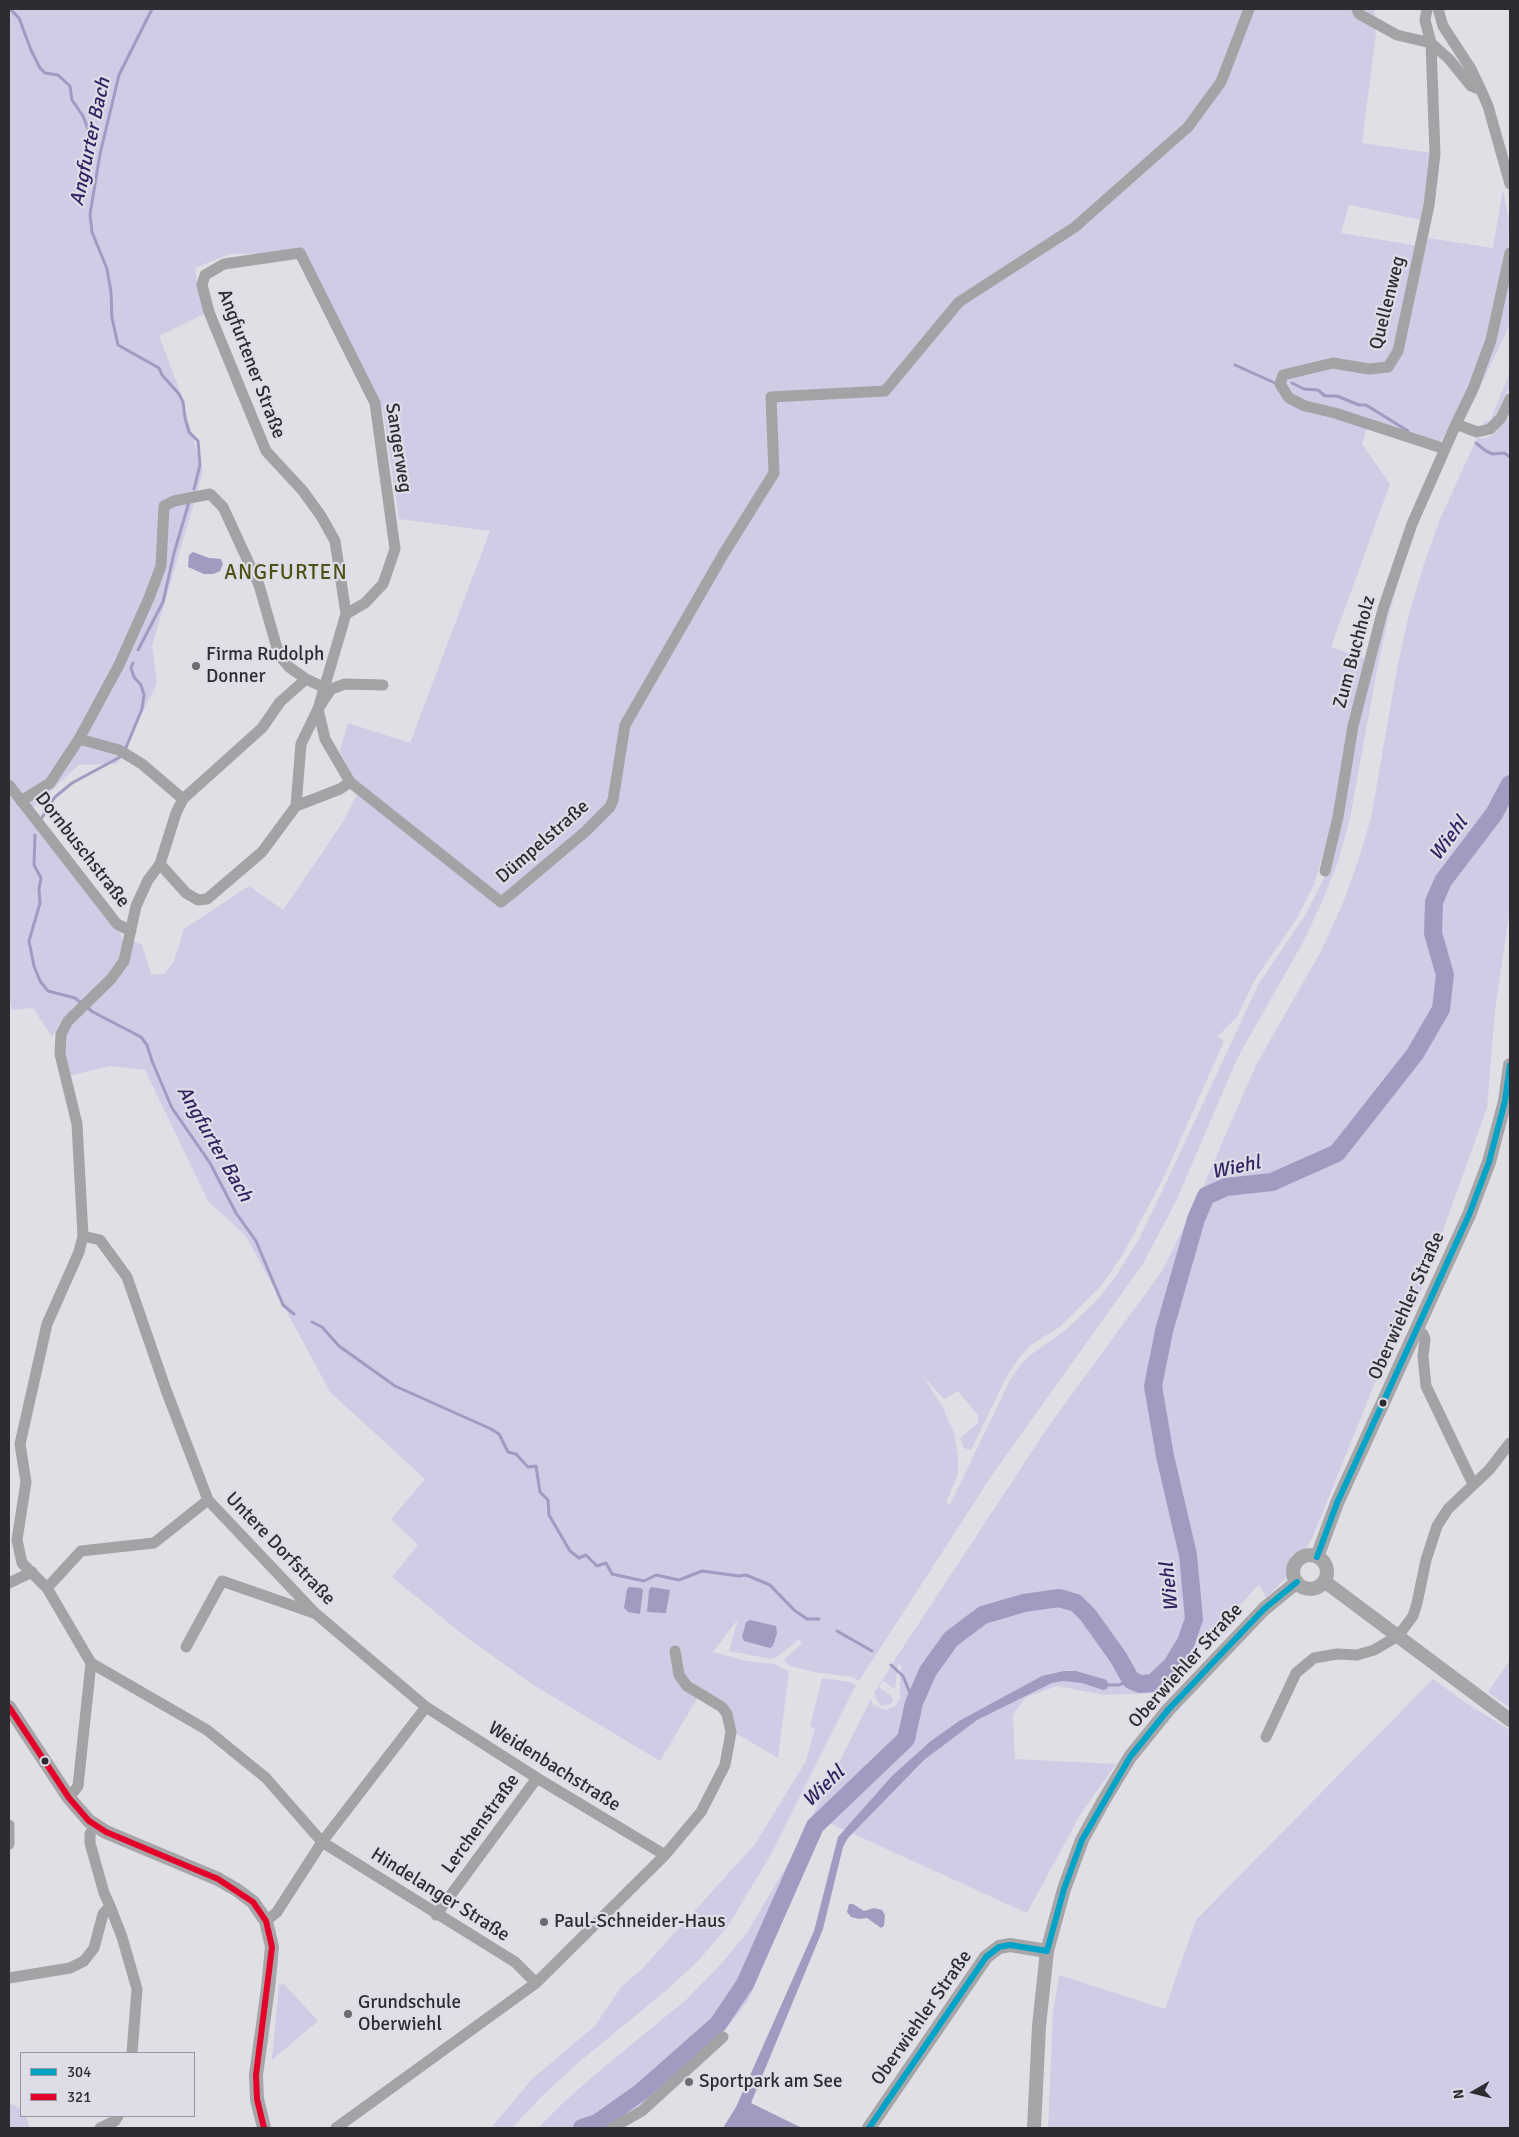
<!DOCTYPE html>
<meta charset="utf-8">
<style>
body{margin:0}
#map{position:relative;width:1519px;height:2137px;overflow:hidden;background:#e0dfe5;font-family:Signika,sans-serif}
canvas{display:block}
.frame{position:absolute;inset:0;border:10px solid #2d2d31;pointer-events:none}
.legend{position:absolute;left:20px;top:2052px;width:175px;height:65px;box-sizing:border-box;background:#dedde7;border:1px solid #97979e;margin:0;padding:6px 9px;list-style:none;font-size:15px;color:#2d2d31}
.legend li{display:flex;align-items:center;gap:10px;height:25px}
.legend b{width:25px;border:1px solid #97979e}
.north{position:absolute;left:1449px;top:2067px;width:50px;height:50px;-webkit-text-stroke:4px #dedde7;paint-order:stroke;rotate:262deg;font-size:14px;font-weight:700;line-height:20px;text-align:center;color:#2d2d31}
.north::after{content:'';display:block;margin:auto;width:18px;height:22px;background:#2d2d31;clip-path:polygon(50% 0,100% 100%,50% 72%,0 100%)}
</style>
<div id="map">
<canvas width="1519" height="2137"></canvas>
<div class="frame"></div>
<ul class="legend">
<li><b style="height:6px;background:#02a3c6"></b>304</li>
<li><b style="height:6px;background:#e4002b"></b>321</li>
</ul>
<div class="north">N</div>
</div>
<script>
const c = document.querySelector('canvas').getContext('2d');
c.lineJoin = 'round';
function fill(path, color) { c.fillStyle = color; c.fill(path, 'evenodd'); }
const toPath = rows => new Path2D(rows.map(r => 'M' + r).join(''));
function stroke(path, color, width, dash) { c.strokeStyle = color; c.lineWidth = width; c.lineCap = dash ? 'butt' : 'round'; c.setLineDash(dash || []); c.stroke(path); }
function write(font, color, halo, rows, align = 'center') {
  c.font = font + ' Signika,sans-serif'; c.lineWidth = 4.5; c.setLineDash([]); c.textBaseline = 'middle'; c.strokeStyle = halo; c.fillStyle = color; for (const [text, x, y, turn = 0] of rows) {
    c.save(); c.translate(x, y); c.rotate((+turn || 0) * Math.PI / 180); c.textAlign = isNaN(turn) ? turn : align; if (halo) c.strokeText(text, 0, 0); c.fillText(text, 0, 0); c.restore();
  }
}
const green = toPath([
 [9,9,1374,9,1376,33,1362,143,1431,153,1421,220,1349,205,1341,233,1425,247,1428,238,1493,248,1503,189,1509,221,1508,244,1489,342,1472,385,1451,430,1439,443,1370,419,1362,444,1390,484,1331,647,1365,659,1340,796,1314,885,1297,918,1254,981,1237,1017,1217,1037,1224,1041,1163,1179,1123,1254,1101,1286,1061,1326,1031,1345,1020,1357,1008,1374,971,1450,964,1448,960,1438,978,1423,978,1415,958,1391,944,1399,922,1375,942,1406,954,1433,958,1456,958,1474,946,1503,950,1505,1010,1380,1021,1364,1033,1353,1067,1329,1099,1298,1116,1276,1139,1239,1165,1185,1259,983,1306,914,1326,874,1341,816,1354,729,1384,615,1418,516,1436,474,1456,435,1420,517,1404,563,1389,614,1377,670,1350,818,1338,862,1322,902,1302,944,1237,1059,1176,1201,1144,1262,994,1472,859,1681,852,1677,814,1672,790,1666,784,1660,802,1643,799,1639,777,1657,771,1659,729,1651,738,1619,713,1652,747,1661,774,1664,789,1671,778,1758,727,1728,723,1714,715,1706,698,1697,660,1761,532,1684,466,1637,392,1577,418,1545,391,1519,425,1479,330,1392,246,1236,208,1201,145,1070,110,1066,69,1076,62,1052,64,1038,73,1022,89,1008,120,974,126,963,132,940,142,945,151,974,165,974,174,961,184,929,249,886,283,910,343,822,359,791,340,751,348,723,410,743,490,531,399,519,383,410,305,253,230,254,195,268,204,314,159,336,177,383,203,472,152,646,157,683,117,764,79,765,27,813,121,934,124,946,121,957,114,969,63,1019,52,1037,33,1008,12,1010,9,997],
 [1510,274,1510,324,1472,404],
 [1510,372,1510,386,1494,419,1485,426,1483,422,1490,421],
 [1510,416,1510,909,1495,1010,1487,1108,1416,1305,1389,1348,1313,1536,1306,1548,1291,1555,1287,1577,1266,1598,1259,1584,1232,1614,1154,1693,1105,1695,1057,1686,1026,1697,1013,1715,1015,1759,1116,1764,1080,1815,1027,1913,825,1821,748,2001,725,2030,659,2092,630,2114,600,2128,538,2128,564,2102,598,2072,687,1999,721,1964,747,1933,791,1858,871,1699,874,1707,876,1706,886,1710,895,1706,900,1699,900,1671,902,1666,898,1664,895,1689,883,1681,879,1687,891,1696,893,1700,891,1704,881,1706,876,1699,874,1693,900,1652,1048,1427,1162,1271,1196,1203,1256,1065,1321,951,1343,903,1358,861,1371,818,1397,669,1409,614,1424,564,1440,519,1477,438,1485,438,1494,434],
 [1510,1660,1510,1708,1488,1692],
 [822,1678,850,1682,856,1685,770,1856,728,1926,700,1959,669,1988,578,2063,542,2096,512,2128,491,2128,533,2078,595,2026,621,1987,642,1969,755,1844,806,1761,815,1728,810,1727],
 [1433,1679,1469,1705,1510,1730,1510,2128,1048,2128,1053,2013,1059,1975,1165,2009,1196,1920],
 [284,1984,318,2021,272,2060,279,1985],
 [9,2103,21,2109,21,2116,26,2116,30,2128,9,2128]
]);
const water = toPath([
 [193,552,209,558,221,559,223,564,220,571,213,574,204,574,188,567,189,555],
 [629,1587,641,1588,643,1590,640,1614,628,1612,624,1608,627,1589],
 [651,1587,670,1590,666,1613,647,1612,649,1590],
 [750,1620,776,1626,777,1633,773,1646,770,1648,744,1641,742,1637,746,1622],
 [1064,1671,1076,1671,1107,1680,1108,1685,1107,1689,1103,1690,1082,1683,1063,1681,1052,1683,977,1720,924,1760,848,1838,843,1847,823,1929,751,2103,802,2128,723,2128,736,2107,814,1931,838,1837,892,1776,931,1741,959,1721,1042,1676],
 [849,1904,853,1904,864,1911,874,1908,882,1910,885,1915,884,1926,881,1928,867,1918,859,1919,851,1917,847,1912]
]);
const stream = toPath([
 [10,9,19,18,31,50,40,68,45,73,58,75,70,86,72,100,83,116,88,129,89,146],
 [152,9,119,75,100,154,90,214,92,232,107,269,111,292,112,318,118,345,159,368,162,375,179,394,183,402,185,418,189,432,198,441,200,465,194,489],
 [1235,365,1275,383],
 [1292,383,1304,389,1318,390,1325,396,1337,396,1359,405,1366,405,1408,431],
 [1476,443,1486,451,1493,454,1504,453,1510,457],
 [138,650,163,602,174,553,189,502],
 [125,750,142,709,144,695,141,685,134,677,131,668,133,663],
 [41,819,55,797,72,783,122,756],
 [35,835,34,865,41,878,39,889,40,903,29,941,34,966,40,981,48,991,75,998,93,1012,141,1037,147,1045,152,1061,172,1108,210,1163,236,1213,256,1241,283,1305,294,1314],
 [312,1322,322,1327,339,1346,395,1386,491,1429,499,1434,508,1452,516,1454,528,1467,536,1466,540,1492,548,1500,549,1515,570,1551,579,1558,586,1555,597,1566,606,1563,612,1574,644,1581,656,1575,679,1580,702,1571,739,1576,746,1575,770,1585,794,1610,807,1619,819,1619],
 [837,1631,872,1651],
 [891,1665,903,1676,914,1703],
 [1105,1685,1119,1685,1131,1680]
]);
const river = toPath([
 [582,2128,597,2123,641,2092,718,2024,745,1984,815,1826,906,1739,914,1703,928,1671,951,1639,983,1615,1024,1603,1059,1598,1076,1603,1088,1615,1118,1657,1131,1680,1140,1684,1153,1683,1172,1665,1186,1642,1194,1619,1188,1555,1165,1456,1153,1386,1164,1331,1196,1219,1206,1196,1226,1187,1272,1182,1337,1153,1415,1054,1441,1009,1445,975,1433,933,1434,902,1443,881,1494,814,1510,784]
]);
const minor = toPath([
 [1357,9,1359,14,1397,35,1431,43,1435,154,1429,205,1398,351,1388,367,1369,369,1333,363,1283,375,1280,384,1289,398,1305,406,1335,413,1445,449],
 [1427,9,1425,20,1431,43,1449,59,1471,86,1481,90,1488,106,1510,184],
 [1438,9,1443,26,1471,69,1481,90],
 [1510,253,1491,340,1473,389,1456,424,1477,432,1490,429,1501,418,1510,399],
 [79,739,119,750,142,764,183,799],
 [350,782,325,739,318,709,331,689,345,684,383,685],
 [9,785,117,924,131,931],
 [21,801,50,783,79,739,119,665,149,598,161,566,164,506,174,501,210,494,223,507,259,585,279,655,289,667,306,679,323,687],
 [296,806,340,789,350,782,501,902,510,895,586,831,610,807,613,800,625,725,724,553,774,473,771,397,885,391,959,302,1075,227,1188,127,1221,82,1249,9],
 [160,864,186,893,198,900,207,899,262,852,296,806,301,744,318,709,346,614,335,541,321,516,303,491,266,451,209,312,202,285,205,275,224,264,300,253,375,403,395,549,383,584,365,603,346,614],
 [1325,871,1338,817,1353,726,1383,609,1412,524,1456,424],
 [83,1236,100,1240,127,1277,166,1390,208,1500,315,1613,426,1707,322,1842,515,1962,536,1983],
 [1416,1330,1423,1334,1425,1339,1423,1356,1426,1386,1473,1484],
 [9,1583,32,1572],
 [47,1588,81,1551,154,1543,208,1500],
 [186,1647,222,1581,314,1613],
 [426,1707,537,1778,665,1855],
 [1266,1737,1296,1673,1314,1658,1337,1654,1357,1655,1374,1650,1398,1636,1413,1616,1417,1603,1426,1560,1437,1526,1448,1509,1489,1470,1510,1443],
 [69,1798,78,1786,91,1663],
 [9,1825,9,1844],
 [110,1906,122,1937,137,1989,132,2053],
 [436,1915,537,1778],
 [266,1921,277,1912,322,1842,266,1778,207,1730,91,1663,47,1588,22,1563,17,1540,26,1482,20,1444,47,1324,79,1252,83,1236,77,1124,60,1054,61,1034,68,1021,111,979,124,961,136,906,148,880,160,864,176,813,183,799,262,728,280,702,306,679],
 [9,1978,70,1968,84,1961,94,1948,103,1914,110,1906,104,1893,90,1843,90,1834,95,1825],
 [100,2128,115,2121,118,2116],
 [336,2128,536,1983,665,1855,701,1812,725,1765,731,1732,727,1714,722,1707,687,1686,679,1675,675,1651],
 [612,2128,642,2111,723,2037]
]);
const major = toPath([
 '1293 1572a17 17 0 1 1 34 0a17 17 0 1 1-34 0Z',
 [1317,1557,1337,1503,1469,1215,1489,1162,1505,1101,1510,1065],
 [1324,1581,1510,1720],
 [9,1707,69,1798,89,1821,106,1832,218,1879,237,1890,253,1902,266,1921,272,1947,268,1988,256,2075,257,2099,264,2128],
 [869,2128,986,1957,999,1947,1010,1945,1047,1951],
 [1034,2128,1039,2026,1047,1951,1064,1889,1082,1840,1104,1800,1130,1757,1168,1710,1264,1609,1297,1582]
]);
const bus1 = toPath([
 [1317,1557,1337,1503,1469,1215,1489,1162,1505,1101,1510,1065],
 [1047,1951,1064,1889,1082,1840,1130,1757,1168,1710,1221,1654,1264,1609,1297,1582],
 [869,2128,986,1957,999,1947,1010,1945,1047,1951]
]);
const bus2 = toPath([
 [9,1707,69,1798,89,1821,106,1832,218,1879,253,1902,266,1921,272,1947,256,2075,257,2099,264,2128]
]);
const markers = [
 [196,666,5,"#6c6b70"],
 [1383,1403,4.5,"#2d2d31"],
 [45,1761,4.5,"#2d2d31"],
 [544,1922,5,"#6c6b70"],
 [348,2014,5,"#6c6b70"],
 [689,2082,5,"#6c6b70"]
];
const streetNames = [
 ["Quellenweg",1388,303,-76],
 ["Angfurtener Straße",251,364,69],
 ["Sangerweg",398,448,81],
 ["Zum Buchholz",1355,652,-75],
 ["Dümpelstraße",543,842,-41],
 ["Dornbuschstraße",82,850,52],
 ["Oberwiehler Straße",1407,1306,-66],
 ["Untere Dorfstraße",280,1549,46],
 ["Oberwiehler Straße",1186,1666,-48],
 ["Weidenbachstraße",554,1767,32],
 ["Lerchenstraße",481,1824,-54],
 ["Hindelanger Straße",440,1895,32],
 ["Oberwiehler Straße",922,2018,-55]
];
const poiNames = [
 ["Firma Rudolph",206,655],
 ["Donner",206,677],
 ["Paul-Schneider-Haus",554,1922],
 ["Grundschule",358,2003],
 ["Oberwiehl",358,2025],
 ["Sportpark am See",699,2082]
];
const waterNames = [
 ["Angfurter Bach",91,142,-78],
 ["Wiehl",1449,839,-53],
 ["Angfurter Bach",214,1144,60],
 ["Wiehl",1236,1168,-12],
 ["Wiehl",1170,1587,-96],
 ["Wiehl",824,1787,-44]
];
const quarterNames = [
 ["ANGFURTEN",286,573]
];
fill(green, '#d0cce6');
fill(water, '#a19bc1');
stroke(stream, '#a19bc1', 3);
stroke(river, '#a19bc1', 18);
stroke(minor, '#a3a3a5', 11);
stroke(major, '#a6a6a9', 14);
stroke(bus1, '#02a3c6', 6);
stroke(bus2, '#e4002b', 6);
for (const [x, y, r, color] of markers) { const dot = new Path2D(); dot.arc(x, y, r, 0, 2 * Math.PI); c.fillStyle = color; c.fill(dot); stroke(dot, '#dedde7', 2); }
write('19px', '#2d2d31', '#dedde7', streetNames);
write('19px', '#2d2d31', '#dedde7', poiNames, 'left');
write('italic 20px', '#332362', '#dedde7', waterNames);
c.letterSpacing = '1px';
write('21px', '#4f5014', '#dedde7', quarterNames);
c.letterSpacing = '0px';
</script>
